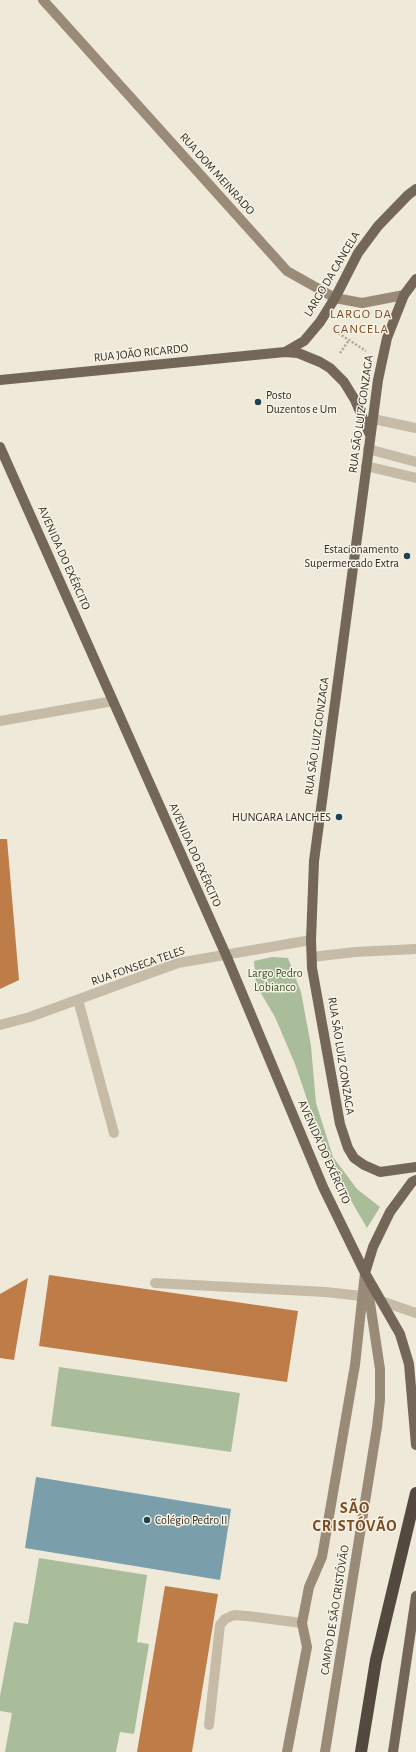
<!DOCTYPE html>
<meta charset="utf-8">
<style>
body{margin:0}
canvas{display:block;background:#efe9d9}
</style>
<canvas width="416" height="1752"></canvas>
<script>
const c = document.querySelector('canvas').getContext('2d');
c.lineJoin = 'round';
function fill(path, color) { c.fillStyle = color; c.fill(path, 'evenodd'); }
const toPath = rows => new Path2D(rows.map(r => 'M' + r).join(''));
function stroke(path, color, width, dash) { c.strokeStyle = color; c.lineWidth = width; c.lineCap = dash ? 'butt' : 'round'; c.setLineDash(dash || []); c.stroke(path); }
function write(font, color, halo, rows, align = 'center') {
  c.font = font + ' "Alegreya Sans",sans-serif'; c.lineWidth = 3; c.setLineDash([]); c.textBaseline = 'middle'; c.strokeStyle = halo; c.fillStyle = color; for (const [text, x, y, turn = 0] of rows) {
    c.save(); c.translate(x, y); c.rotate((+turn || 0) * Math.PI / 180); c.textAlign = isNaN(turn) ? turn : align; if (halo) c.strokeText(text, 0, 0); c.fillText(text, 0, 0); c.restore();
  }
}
const green = toPath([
 [272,957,288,958,301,992,311,1046,316,1103,333,1157,357,1189,380,1207,367,1228,328,1161,295,1064,275,1017,256,985,254,961],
 [59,1367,240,1393,231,1452,51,1426],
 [39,1558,147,1575,137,1642,149,1644,134,1734,120,1732,116,1752,5,1752,12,1713,0,1711,0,1696,14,1622,28,1624]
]);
const water = toPath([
 [36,1477,231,1509,220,1580,25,1548]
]);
const building = toPath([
 [0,839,7,839,19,980,0,989],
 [49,1275,298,1311,287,1382,39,1346],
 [28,1278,14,1360,0,1358,0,1294],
 [165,1586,218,1594,192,1752,137,1752]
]);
const path = toPath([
 [335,331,366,351],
 [340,353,349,340]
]);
const lane = toPath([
 [373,419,416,428],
 [368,449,416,462],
 [366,466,416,478],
 [312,957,355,952,416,949],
 [78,1000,114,1133],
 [155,1283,325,1292,362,1296],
 [381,1301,416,1313],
 [209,1725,220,1625,225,1619,234,1615,247,1616,302,1623]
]);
const street = toPath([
 [0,721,113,701],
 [0,1025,30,1017,178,963,311,940]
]);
const secondary = toPath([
 [43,0,287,271,335,298,362,303,404,295],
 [287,1752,307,1647,302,1623,309,1587,322,1557,355,1365,365,1273],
 [325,1752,377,1427,380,1400,380,1369,367,1283]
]);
const primary = toPath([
 [416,279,404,295,387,338,378,380,314,861,311,940,312,968,340,1124,348,1148,354,1158,364,1165,380,1172,416,1167],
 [285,352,304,341,320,322,335,298,358,253,378,226,408,195,416,189],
 [0,380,285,352,298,353,320,362,330,368,344,382,355,400,370,435],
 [0,447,226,955,323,1187,365,1273,400,1334,409,1364,416,1445],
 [365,1273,373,1247,390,1212,412,1182,416,1180],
 [393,1752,416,1596]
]);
const highway = toPath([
 [361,1752,376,1660,416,1493]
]);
const markers = [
 [258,402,4,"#1f4351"],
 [407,556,4,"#1f4351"],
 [339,817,4,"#1f4351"],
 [147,1520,4,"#1f4351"]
];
const streetNames = [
 ["RUA DOM MEINRADO",217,174,48],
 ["LARGO DA CANCELA",332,274,-59],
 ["RUA JOÃO RICARDO",141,353,-6],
 ["RUA SÃO LUIZ GONZAGA",361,414,-82],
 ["AVENIDA DO EXÉRCITO",64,558,66],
 ["RUA SÃO LUIZ GONZAGA",317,736,-82],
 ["AVENIDA DO EXÉRCITO",195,855,66],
 ["RUA FONSECA TELES",138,966,-19],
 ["RUA SÃO LUIZ GONZAGA",341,1056,81],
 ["AVENIDA DO EXÉRCITO",324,1152,66],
 ["CAMPO DE SÃO CRISTÓVÃO",335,1610,-81]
];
const poiNames = [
 ["Posto",266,395],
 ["Duzentos e Um",266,409],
 ["Estacionamento",399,549,"right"],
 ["Supermercado Extra",399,563,"right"],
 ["HUNGARA LANCHES",331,817,"right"],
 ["Colégio Pedro II",155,1520]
];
const parkNames = [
 ["Largo Pedro",275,973],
 ["Lobianco",275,987]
];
const neighbourhoodNames = [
 ["LARGO DA",361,314],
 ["CANCELA",361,329]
];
const districtNames = [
 ["SÃO",355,1508],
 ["CRISTÓVÃO",355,1526]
];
fill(green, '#aabd9a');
fill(water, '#7a9eaa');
fill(building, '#be7d48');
stroke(path, '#b2a690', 2.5, [2, 2]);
stroke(lane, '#c6bba6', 10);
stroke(street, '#c6bba6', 10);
stroke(secondary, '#9a8b78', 10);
stroke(primary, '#746758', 10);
stroke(highway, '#53493e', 12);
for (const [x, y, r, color] of markers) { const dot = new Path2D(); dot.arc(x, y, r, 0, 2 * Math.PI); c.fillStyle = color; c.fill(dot); stroke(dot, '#f7f3e5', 1.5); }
write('12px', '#332d26', '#f7f3e5', streetNames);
write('12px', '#332d26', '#f7f3e5', poiNames, 'left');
write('12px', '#3b4f2c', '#f7f3e5', parkNames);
c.letterSpacing = '1px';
write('13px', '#7c4c25', '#f7f3e5', neighbourhoodNames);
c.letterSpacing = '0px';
c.letterSpacing = '1px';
write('bold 16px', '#7c4c25', '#f7f3e5', districtNames);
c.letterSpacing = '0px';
</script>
